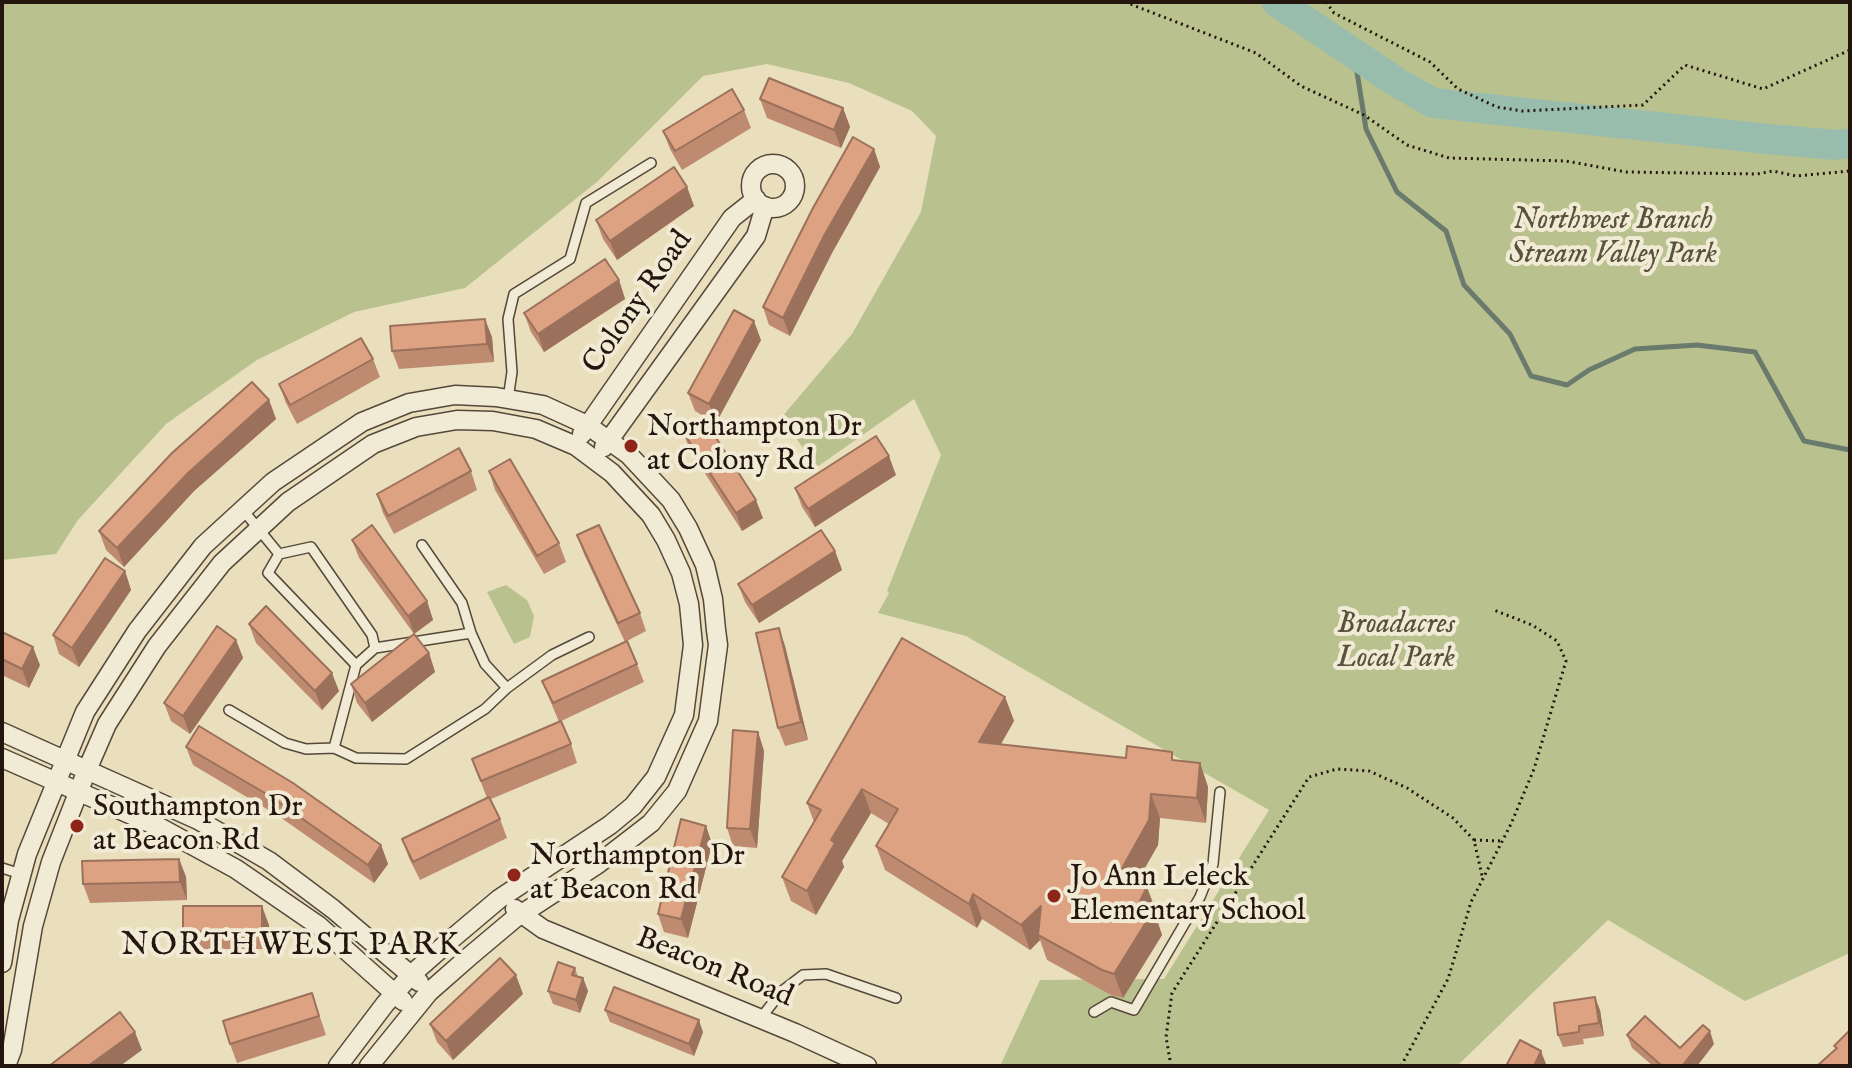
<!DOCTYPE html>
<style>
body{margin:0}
#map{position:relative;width:1852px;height:1068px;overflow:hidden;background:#e9dfbd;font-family:"IM FELL English",serif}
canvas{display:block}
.frame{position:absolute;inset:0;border:4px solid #24150e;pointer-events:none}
</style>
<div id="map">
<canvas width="1852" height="1068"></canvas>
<div class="frame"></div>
</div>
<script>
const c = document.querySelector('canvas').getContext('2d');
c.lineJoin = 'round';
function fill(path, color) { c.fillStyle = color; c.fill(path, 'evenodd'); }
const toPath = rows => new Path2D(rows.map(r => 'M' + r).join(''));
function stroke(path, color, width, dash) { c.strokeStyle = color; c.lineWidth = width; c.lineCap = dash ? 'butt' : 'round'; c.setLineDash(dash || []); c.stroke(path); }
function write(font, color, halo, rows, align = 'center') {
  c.font = font + ' "IM FELL English",serif'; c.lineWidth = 8; c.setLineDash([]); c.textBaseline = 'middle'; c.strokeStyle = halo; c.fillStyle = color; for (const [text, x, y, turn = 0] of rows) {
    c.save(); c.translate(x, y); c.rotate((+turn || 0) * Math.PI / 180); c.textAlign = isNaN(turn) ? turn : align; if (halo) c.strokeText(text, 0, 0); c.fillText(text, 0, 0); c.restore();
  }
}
const green = toPath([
 [2,2,1850,2,1850,953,1745,1001,1608,920,1457,1066,1000,1066,1040,980,1164,979,1269,810,966,636,878,613,889,593,887,591,941,455,914,399,817,467,781,418,852,334,921,212,936,136,912,111,849,83,767,64,703,76,598,181,465,288,354,312,257,360,166,424,78,520,56,554,2,560],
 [506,585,527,600,534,616,530,637,514,644,487,592]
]);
const stream = toPath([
 [1354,53,1366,129,1397,192,1446,231,1464,285,1510,334,1531,376,1567,385,1589,370,1635,349,1697,345,1755,352,1804,441,1850,450]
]);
const river = toPath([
 [1277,2,1398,83,1433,103,1768,139,1836,145,1850,143]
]);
const path = toPath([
 [1125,2,1256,53,1301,86,1364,115,1407,145,1449,158,1566,161,1626,172,1757,174,1773,171,1796,176,1850,171],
 [1326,2,1334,13,1430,62,1458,89,1497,107,1522,111,1643,105,1685,65,1763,89,1850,50],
 [1474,840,1502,841],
 [1171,1066,1166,1037,1172,993,1309,777,1337,769,1369,771,1407,788,1453,818,1474,840,1483,880],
 [1401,1066,1448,979,1471,902,1511,824,1534,769,1566,661,1557,641,1532,625,1494,610]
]);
const lane = toPath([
 [508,399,512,372,508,319,514,294,570,259,586,203,651,163],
 [243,510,279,554],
 [356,665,268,573,279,554,311,547,372,635,375,648],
 [507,688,552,655,589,637],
 [229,710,285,743,306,749,334,748,356,758,406,759,485,709,507,688,485,664,471,633,462,603,422,545],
 [334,748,356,665,375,648,471,633],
 [2,868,21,874],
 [1094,1012,1111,1002,1134,1010,1200,897,1213,864,1220,792],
 [760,1019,782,991,803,975,826,974,896,998]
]);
const street = toPath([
 '751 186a22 22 0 1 1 44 0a22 22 0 1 1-44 0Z',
 [582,434,732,218,756,199],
 [604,447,756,236,765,206],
 [2,732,198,820,269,861,333,909,419,982],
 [2,758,159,827,236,869,319,926,403,1001],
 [515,909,543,929,795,1033,867,1066],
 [2,963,9,920,27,854,85,712,137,631,203,546,273,482,362,422,409,403,455,395,496,397,543,405,587,425,629,455,671,500,688,528,705,565,713,599,716,630,718,645,708,721,677,791,651,823,598,864,514,919,470,956,429,992,369,1066],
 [6,1066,12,1050,33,926,51,862,87,770,107,724,157,646,222,563,288,502,373,444,416,427,457,420,493,421,536,429,576,446,612,473,651,515,666,540,681,573,689,604,693,645,684,715,656,777,633,806,610,825,499,899,454,937,412,974,385,1004,338,1066]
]);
const wall = toPath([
 [760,99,843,108,850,127,841,148,767,118],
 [744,110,751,128,682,170,670,149,663,131],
 [874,149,880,167,832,253,790,336,769,325,763,307],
 [687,187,694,206,617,260,603,239,596,220],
 [619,280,625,299,544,352,531,332,524,313],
 [492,337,494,362,399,369,392,351],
 [761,340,716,423,695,411,688,393],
 [373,359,380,377,297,424,286,403,279,384],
 [269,400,276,419,194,491,124,567,106,550,99,531],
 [683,432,763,518,742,531,690,450],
 [471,471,477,490,394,534,383,513,377,494],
 [489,471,559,543,566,562,544,574,495,490],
 [896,475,815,527,802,507,795,488],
 [577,535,640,613,646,631,625,642,584,554],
 [352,540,427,601,433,620,414,634,359,558],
 [835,551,842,570,759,623,745,602,738,584],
 [125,571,131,590,79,667,59,654,53,635],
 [249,624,339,691,322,710,256,643],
 [779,628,785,646,808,740,785,746,778,728],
 [2,632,40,665,29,688,2,675],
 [236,640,243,658,190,734,171,721,164,703],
 [429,653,435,672,372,722,357,703,351,684],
 [637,664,644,682,559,722,542,681],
 [1005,697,1014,721,1001,744,1126,758,1200,763,1208,787,1206,823,1160,818,1158,845,1137,881,1156,911,1155,914,1162,935,1123,998,1111,995,1047,960,1040,940,1030,950,982,919,977,928,885,870,876,846,889,824,871,813,842,861,844,867,816,915,791,901,782,877,814,822,807,803],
 [758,732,764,751,757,848,733,846,727,828],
 [571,744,577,763,491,799,500,819,507,838,420,880,409,858,402,839,487,798,472,759],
 [186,747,381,845,388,864,374,883,277,815,193,765],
 [706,826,712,844,688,938,664,932,658,914],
 [179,859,186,877,187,900,90,903,83,884],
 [269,925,269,949,190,949,183,931],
 [575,968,578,977,583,978,588,991,580,1013,553,1004,548,991],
 [523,994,453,1060,437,1042,430,1024],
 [605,1010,703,1032,694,1056,610,1022],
 [1600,1010,1604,1036,1583,1039,1584,1044,1563,1047,1558,1035],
 [318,1011,326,1035,237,1063,230,1044],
 [1627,1035,1680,1048,1714,1044,1697,1066,1653,1066,1632,1048]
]);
const shadedWall = toPath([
 [843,108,850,127,841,148,834,130],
 [874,149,880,167,832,253,790,336,783,318,825,234],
 [687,187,694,206,617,260,610,241],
 [619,280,625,299,544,352,538,334],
 [485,319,492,337,494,362,487,344],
 [754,321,761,340,716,423,709,404],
 [269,400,276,419,194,491,124,567,117,548,188,473],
 [889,456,896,475,815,527,808,509],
 [756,500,763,518,742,531,736,513],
 [835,551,842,570,759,623,752,605],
 [125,571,131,590,79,667,72,648],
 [427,601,433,620,414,634,408,616],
 [779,628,785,646,808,740,801,722],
 [236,640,243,658,190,734,183,716],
 [33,647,40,665,29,688,22,669],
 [429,653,435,672,372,722,365,703],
 [332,673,339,691,322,710,315,691],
 [1005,697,1014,721,988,766,979,742],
 [758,732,764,751,757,848,750,829],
 [1200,763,1208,787,1206,823,1197,798],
 [862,789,871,813,842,861,844,867,816,915,807,891,831,840],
 [1151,794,1160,818,1158,845,1129,896,1120,872],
 [706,826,712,844,688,938,681,919],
 [381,845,388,864,374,883,368,865],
 [179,859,186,877,187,900,180,882],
 [1147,887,1156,911,1155,914,1162,935,1123,998,1114,974,1139,903],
 [973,894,982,919,977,928,969,904],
 [262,906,269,925,269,949,262,931],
 [1041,906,1038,935,1040,940,1030,950,1021,925],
 [516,975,523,994,453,1060,446,1041],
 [583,978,588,991,580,1013,576,1000],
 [1595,997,1600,1010,1604,1036,1599,1023],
 [699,1020,703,1032,694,1056,689,1044],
 [1710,1031,1714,1044,1697,1066,1682,1066],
 [135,1032,142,1050,120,1066,88,1066],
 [1541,1051,1546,1064,1545,1066,1534,1066]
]);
const building = toPath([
 [769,78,843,108,834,130,760,99,769,78],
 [732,89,744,110,675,151,663,131,732,89],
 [853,137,874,149,825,234,783,318,763,307,813,208,853,137],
 [674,167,687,187,610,241,596,220,674,167],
 [605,259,619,280,538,334,524,313,605,259],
 [734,310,754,321,709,404,688,393,734,310],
 [485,319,487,344,392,351,390,326,485,319],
 [361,338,373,359,290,405,279,384,361,338],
 [252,382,269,400,188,473,117,548,99,531,172,453,252,382],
 [704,419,756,500,736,513,683,432,704,419],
 [876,436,889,456,808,509,795,488,876,436],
 [459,448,471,471,388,516,377,494,459,448],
 [510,459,559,543,537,556,489,471,510,459],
 [372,525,427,601,408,616,352,540,372,525],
 [599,525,640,613,618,623,577,535,599,525],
 [821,530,835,551,752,605,738,584,821,530],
 [105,558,125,571,72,648,53,635,105,558],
 [266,606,332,673,315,691,249,624,266,606],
 [217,626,236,640,183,716,164,703,217,626],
 [779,628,801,722,778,728,756,633,779,628],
 [2,632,33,647,22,669,2,659,2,632],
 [414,634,429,653,365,703,351,684,414,634],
 [902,638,1005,697,979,742,1126,758,1127,746,1172,752,1172,760,1200,763,1197,798,1151,794,1149,820,1120,872,1147,887,1139,903,1153,911,1114,974,1102,970,1038,935,1041,906,1021,925,973,894,969,904,876,846,898,809,862,789,831,840,835,843,807,891,782,877,821,810,807,803,902,638],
 [627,641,637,664,553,703,542,681,627,641],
 [561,721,571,744,481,781,472,759,561,721],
 [199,726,293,783,381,845,368,865,270,796,186,747,199,726],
 [733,730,758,732,750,829,727,828,733,730],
 [489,797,500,819,413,862,402,839,489,797],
 [681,819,706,826,681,919,658,914,681,819],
 [179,859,180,882,83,884,82,861,179,859],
 [183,906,262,906,262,931,183,931,183,906],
 [500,958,516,975,446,1041,430,1024,500,958],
 [558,962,575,968,572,975,583,978,576,1000,548,991,558,962],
 [614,987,699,1020,689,1044,605,1010,614,987],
 [312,993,319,1016,230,1044,223,1021,312,993],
 [1595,997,1599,1023,1579,1026,1579,1032,1558,1035,1554,1003,1595,997],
 [120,1012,135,1032,88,1066,49,1066,120,1012],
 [1645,1016,1680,1048,1703,1025,1710,1031,1682,1066,1662,1066,1627,1035,1645,1016],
 [1850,1030,1850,1066,1817,1066,1837,1048,1834,1046,1850,1030],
 [1520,1040,1541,1051,1534,1066,1506,1066,1520,1040]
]);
const markers = [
 [631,446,8,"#8f2418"],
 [77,826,8,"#8f2418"],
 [514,875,8,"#8f2418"],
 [1054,896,8,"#8f2418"]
];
const parkNames = [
 ["Northwest Branch",1613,222],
 ["Stream Valley Park",1613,256],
 ["Broadacres",1396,626],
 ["Local Park",1396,660]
];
const streetNames = [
 ["Colony Road",639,303,-55],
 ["Beacon Road",714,969,22]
];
const poiNames = [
 ["Northampton Dr",647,429],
 ["at Colony Rd",647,463],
 ["Southampton Dr",93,809],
 ["at Beacon Rd",93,843],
 ["Northampton Dr",530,858],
 ["at Beacon Rd",530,892],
 ["Jo Ann Leleck",1070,879],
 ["Elementary School",1070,913]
];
const neighbourhoodNames = [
 ["NORTHWEST PARK",292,947]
];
fill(green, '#b9c18f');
stroke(stream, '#6a7a6d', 5);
stroke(river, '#98bdad', 30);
stroke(lane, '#55483a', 12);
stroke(street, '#55483a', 21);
stroke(path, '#24150e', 3, [2, 4]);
stroke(lane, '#f1ead4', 9);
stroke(street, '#f1ead4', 18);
fill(wall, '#be8b70');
fill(shadedWall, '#9b715b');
fill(building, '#dda282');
stroke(building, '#9b715b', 2);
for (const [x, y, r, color] of markers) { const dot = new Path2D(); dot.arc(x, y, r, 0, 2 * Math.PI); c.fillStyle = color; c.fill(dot); stroke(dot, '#f1ead4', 3); }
write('italic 30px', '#58513b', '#f1ead4', parkNames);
write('30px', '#24150e', '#f1ead4', streetNames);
write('30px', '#24150e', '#f1ead4', poiNames, 'left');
c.letterSpacing = '2px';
write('32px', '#24150e', '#f1ead4', neighbourhoodNames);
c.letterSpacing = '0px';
</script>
